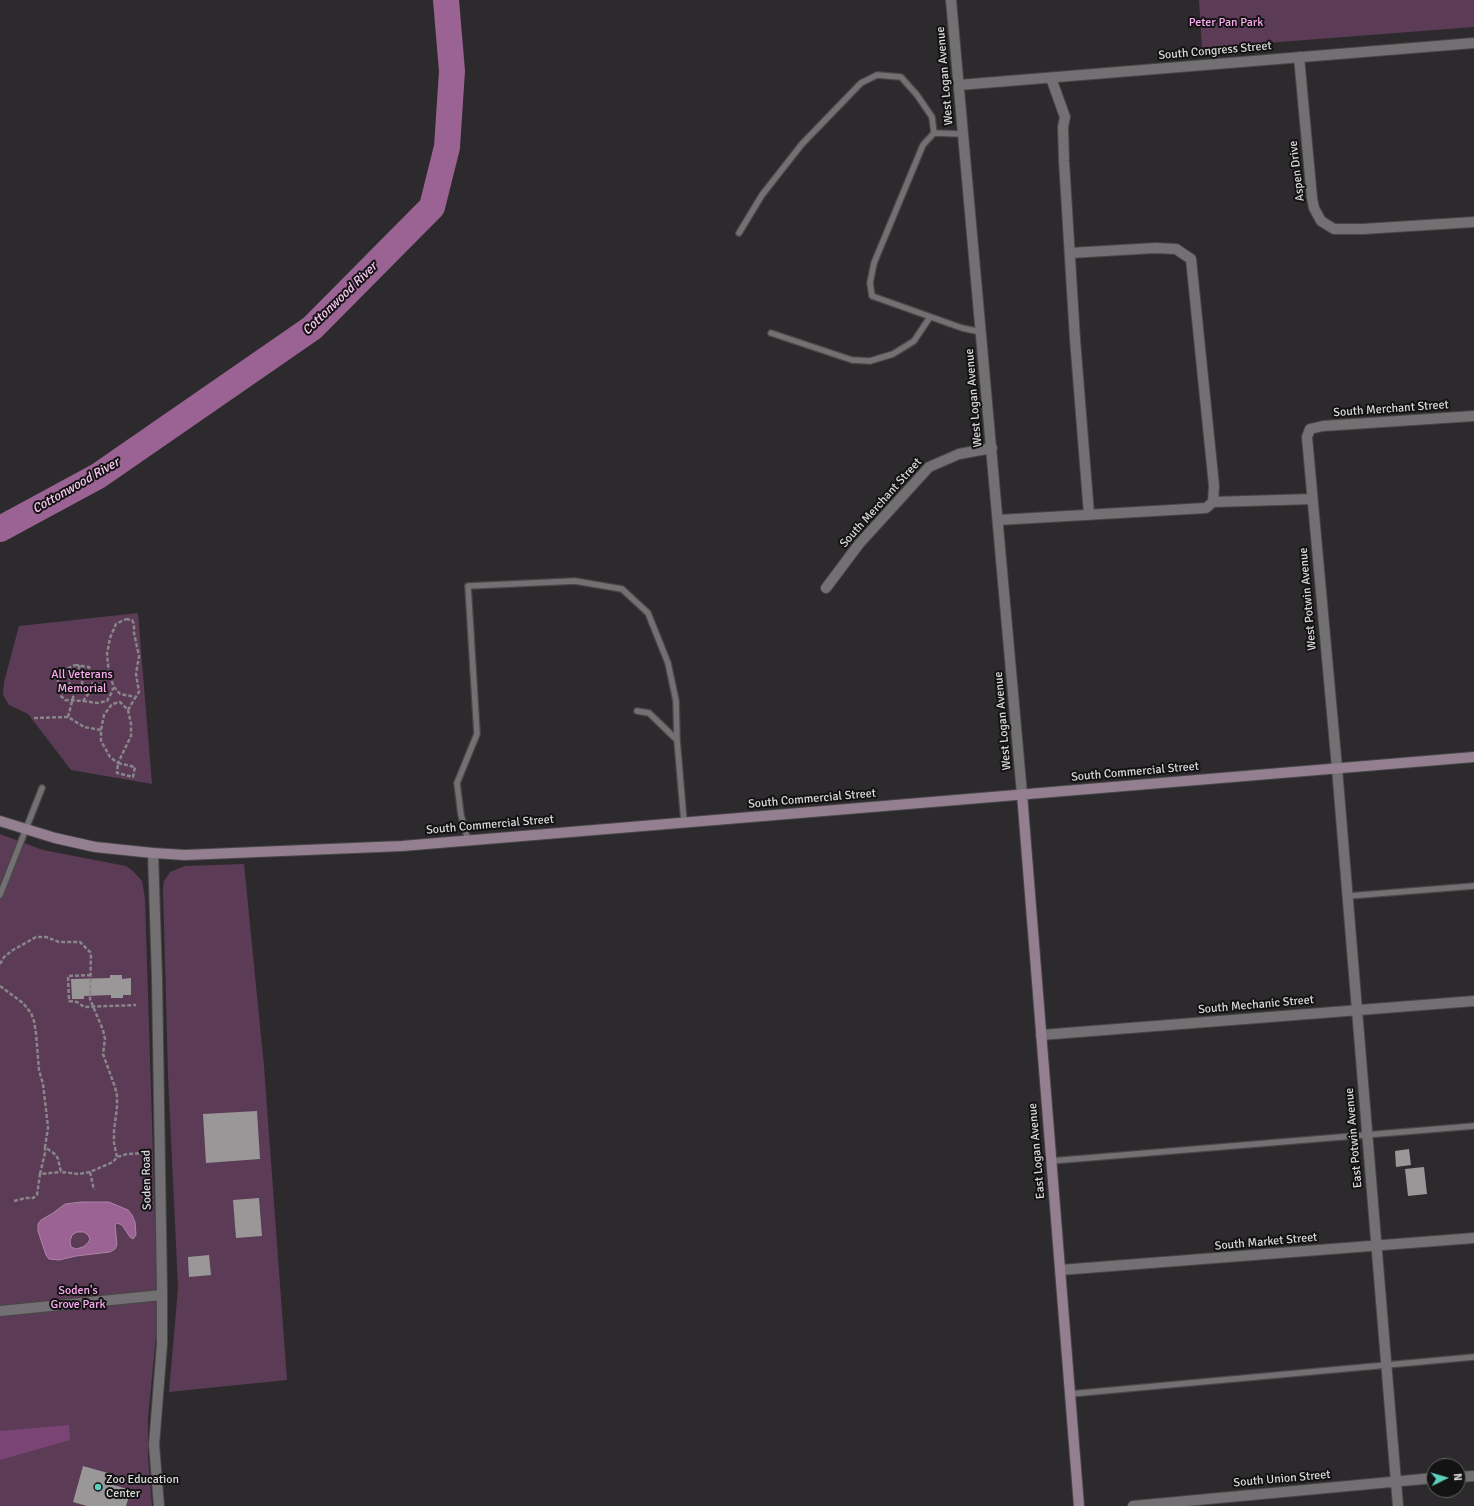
<!DOCTYPE html>
<style>
body{margin:0}
#map{position:relative;width:1474px;height:1506px;overflow:hidden;background:#2c2a2c;font-family:Signika,sans-serif}
canvas{display:block}
.north{position:absolute;left:1426px;top:1458px;width:40px;height:40px;box-sizing:border-box;background:#141314;border:1px solid #636263;border-radius:50%;rotate:85deg;font-size:11px;font-weight:700;line-height:16px;text-align:center;color:#dad8da}
.north::after{content:'';display:block;margin:auto;width:14px;height:18px;background:#5bcebc;clip-path:polygon(50% 0,100% 100%,50% 72%,0 100%)}
</style>
<div id="map">
<canvas width="1474" height="1506"></canvas>
<div class="north">N</div>
</div>
<script>
const c = document.querySelector('canvas').getContext('2d');
c.lineJoin = 'round';
function fill(path, color) { c.fillStyle = color; c.fill(path, 'evenodd'); }
const toPath = rows => new Path2D(rows.map(r => 'M' + r).join(''));
function stroke(path, color, width, dash) { c.strokeStyle = color; c.lineWidth = width; c.lineCap = dash ? 'butt' : 'round'; c.setLineDash(dash || []); c.stroke(path); }
function write(font, color, halo, rows, align = 'center') {
  c.font = font + ' Signika,sans-serif'; c.lineWidth = 4; c.setLineDash([]); c.textBaseline = 'middle'; c.strokeStyle = halo; c.fillStyle = color; for (const [text, x, y, turn = 0] of rows) {
    c.save(); c.translate(x, y); c.rotate((+turn || 0) * Math.PI / 180); c.textAlign = isNaN(turn) ? turn : align; if (halo) c.strokeText(text, 0, 0); c.fillText(text, 0, 0); c.restore();
  }
}
const green = toPath([
 [1199,0,1474,0,1474,27,1202,48],
 [138,613,152,784,71,770,28,714,9,705,3,695,4,682,19,626],
 [0,834,43,850,126,866,133,871,142,881,145,898,158,1316,148,1418,148,1456,152,1506,0,1506],
 [244,864,264,1066,287,1380,169,1392,178,1288,168,1075,163,888,164,881,170,872,185,866]
]);
const forest = toPath([
 [69,1425,70,1440,0,1460,0,1431]
]);
const water = toPath([
 [81,1202,109,1202,128,1210,132,1215,135,1222,136,1235,133,1239,130,1237,122,1225,117,1223,115,1225,117,1245,115,1249,110,1252,76,1256,59,1260,49,1259,46,1255,38,1231,38,1224,41,1220,53,1213,65,1204,81,1202],
 [77,1232,84,1232,88,1235,90,1239,88,1243,83,1247,76,1249,71,1247,70,1241,72,1235,77,1232]
]);
const river = toPath([
 [0,529,98,476,312,328,432,207,447,147,452,71,446,0]
]);
const building = toPath([
 [110,975,122,975,122,979,131,978,131,995,123,995,123,998,111,998,111,995,84,996,84,999,72,999,71,979,110,978],
 [257,1111,260,1159,206,1163,203,1114],
 [1409,1149,1411,1165,1396,1167,1395,1151],
 [1424,1167,1427,1194,1408,1196,1405,1169],
 [259,1198,262,1236,236,1238,233,1200],
 [209,1255,211,1275,189,1277,188,1257],
 [83,1466,108,1473,106,1483,131,1490,126,1506,87,1506,73,1502]
]);
const path = toPath([
 [126,619,132,620,134,624,134,633,139,656,136,674,139,692,135,698,131,696,120,694,114,687,109,674,107,654,110,638,116,624,126,619],
 [75,665,89,667,92,674,93,682,91,690,83,701,65,700,61,696,58,686,58,677,64,670,75,665],
 [70,675,83,676,81,690,69,689,70,675],
 [77,675,80,665],
 [83,701,97,703,107,701,112,692,113,688],
 [128,710,135,698],
 [68,717,75,690],
 [34,718,68,717,84,727,101,730,101,741,110,757,118,763,131,736,131,724,128,710,120,702,112,704,104,715,101,730],
 [118,763,135,767,133,777,117,773,118,763],
 [0,964,4,957,13,950,36,937,46,937,59,942,80,942,91,953,90,999,103,1030,105,1039,103,1054,115,1087,117,1096,117,1107,114,1131,114,1143,117,1157],
 [91,975,68,976,69,1001,77,1002,84,1007,136,1005],
 [0,986,23,1003,31,1013,34,1021,36,1033,39,1070,43,1084,47,1118,48,1128,45,1147,56,1155,58,1159,61,1172,79,1174,90,1172,113,1162,117,1157,127,1154,148,1153],
 [90,1172,94,1190],
 [40,1174,45,1153,45,1147],
 [14,1201,26,1198,33,1198,37,1195,40,1174,61,1172]
]);
const lane = toPath([
 [934,133,963,134],
 [739,233,762,195,802,144,861,83,877,75,901,77,917,95,932,117,934,133,923,145,874,263,870,283,872,296,962,328,981,332],
 [771,333,852,360,870,361,893,354,914,341,930,317],
 [637,711,649,713,677,740,684,822],
 [468,840,461,815,457,783,477,734,468,586,575,581,622,589,648,613,668,663,676,701,677,740],
 [0,895,42,788],
 [1348,896,1474,886],
 [1051,1161,1474,1126],
 [1070,1394,1474,1357]
]);
const street = toPath([
 [951,0,1022,794],
 [1299,57,1312,198,1314,208,1321,221,1334,229,1363,229,1474,222],
 [1051,78,1065,117,1063,127,1064,161,1075,339,1089,514],
 [959,85,1474,43],
 [1070,253,1155,248,1176,249,1191,259,1214,486,1213,502],
 [998,520,1206,508,1213,502,1312,499],
 [826,588,859,544,929,467,959,454,992,448],
 [153,853,157,978,162,1290,162,1344,154,1445,159,1506],
 [1041,1035,1474,1001],
 [1060,1270,1474,1238],
 [0,1311,162,1295],
 [1458,1477,1474,1476],
 [1133,1506,1434,1478],
 [1398,1506,1337,768,1307,437,1310,429,1323,426,1474,416]
]);
const secondary = toPath([
 [1022,794,1079,1506],
 [0,821,55,838,95,847,153,853,185,855,402,846,1474,757]
]);
const markers = [
 [98,1487,4,"#5bcebc"]
];
const parkNames = [
 ["Peter Pan Park",1226,23],
 ["All Veterans",82,675],
 ["Memorial",82,689],
 ["Soden's",78,1291],
 ["Grove Park",78,1305]
];
const streetNames = [
 ["South Congress Street",1215,51,-5],
 ["West Logan Avenue",945,76,-95],
 ["Aspen Drive",1297,171,-97],
 ["West Logan Avenue",974,398,-95],
 ["South Merchant Street",1391,409,-4],
 ["South Merchant Street",881,503,-48],
 ["West Potwin Avenue",1308,599,-95],
 ["West Logan Avenue",1003,721,-95],
 ["South Commercial Street",1135,772,-5],
 ["South Commercial Street",812,799,-5],
 ["South Commercial Street",490,825,-5],
 ["South Mechanic Street",1256,1005,-5],
 ["East Potwin Avenue",1354,1138,-95],
 ["East Logan Avenue",1037,1151,-95],
 ["Soden Road",147,1180,-91],
 ["South Market Street",1266,1242,-5],
 ["South Union Street",1282,1479,-5]
];
const poiNames = [
 ["Zoo Education",106,1480],
 ["Center",106,1494]
];
const waterNames = [
 ["Cottonwood River",340,299,-44],
 ["Cottonwood River",76,486,-30]
];
fill(green, '#5b3b56');
fill(forest, '#7a4474');
fill(water, '#9b6294');
stroke(water, '#ae85a9', 1);
stroke(river, '#9b6294', 26);
fill(building, '#9a9799');
stroke(lane, '#484647', 8);
stroke(street, '#484647', 12);
stroke(secondary, '#484647', 12);
stroke(path, '#888688', 2.5, [4, 2]);
stroke(lane, '#727072', 5.5);
stroke(street, '#727072', 10);
stroke(secondary, '#947f91', 10);
for (const [x, y, r, color] of markers) { const dot = new Path2D(); dot.arc(x, y, r, 0, 2 * Math.PI); c.fillStyle = color; c.fill(dot); stroke(dot, '#141314', 1.5); }
write('12px', '#fcaaf1', '#141314', parkNames);
write('12px', '#dad8da', '#141314', streetNames);
write('12px', '#dad8da', '#141314', poiNames, 'left');
write('italic 13px', '#f9c7f1', '#141314', waterNames);
</script>
